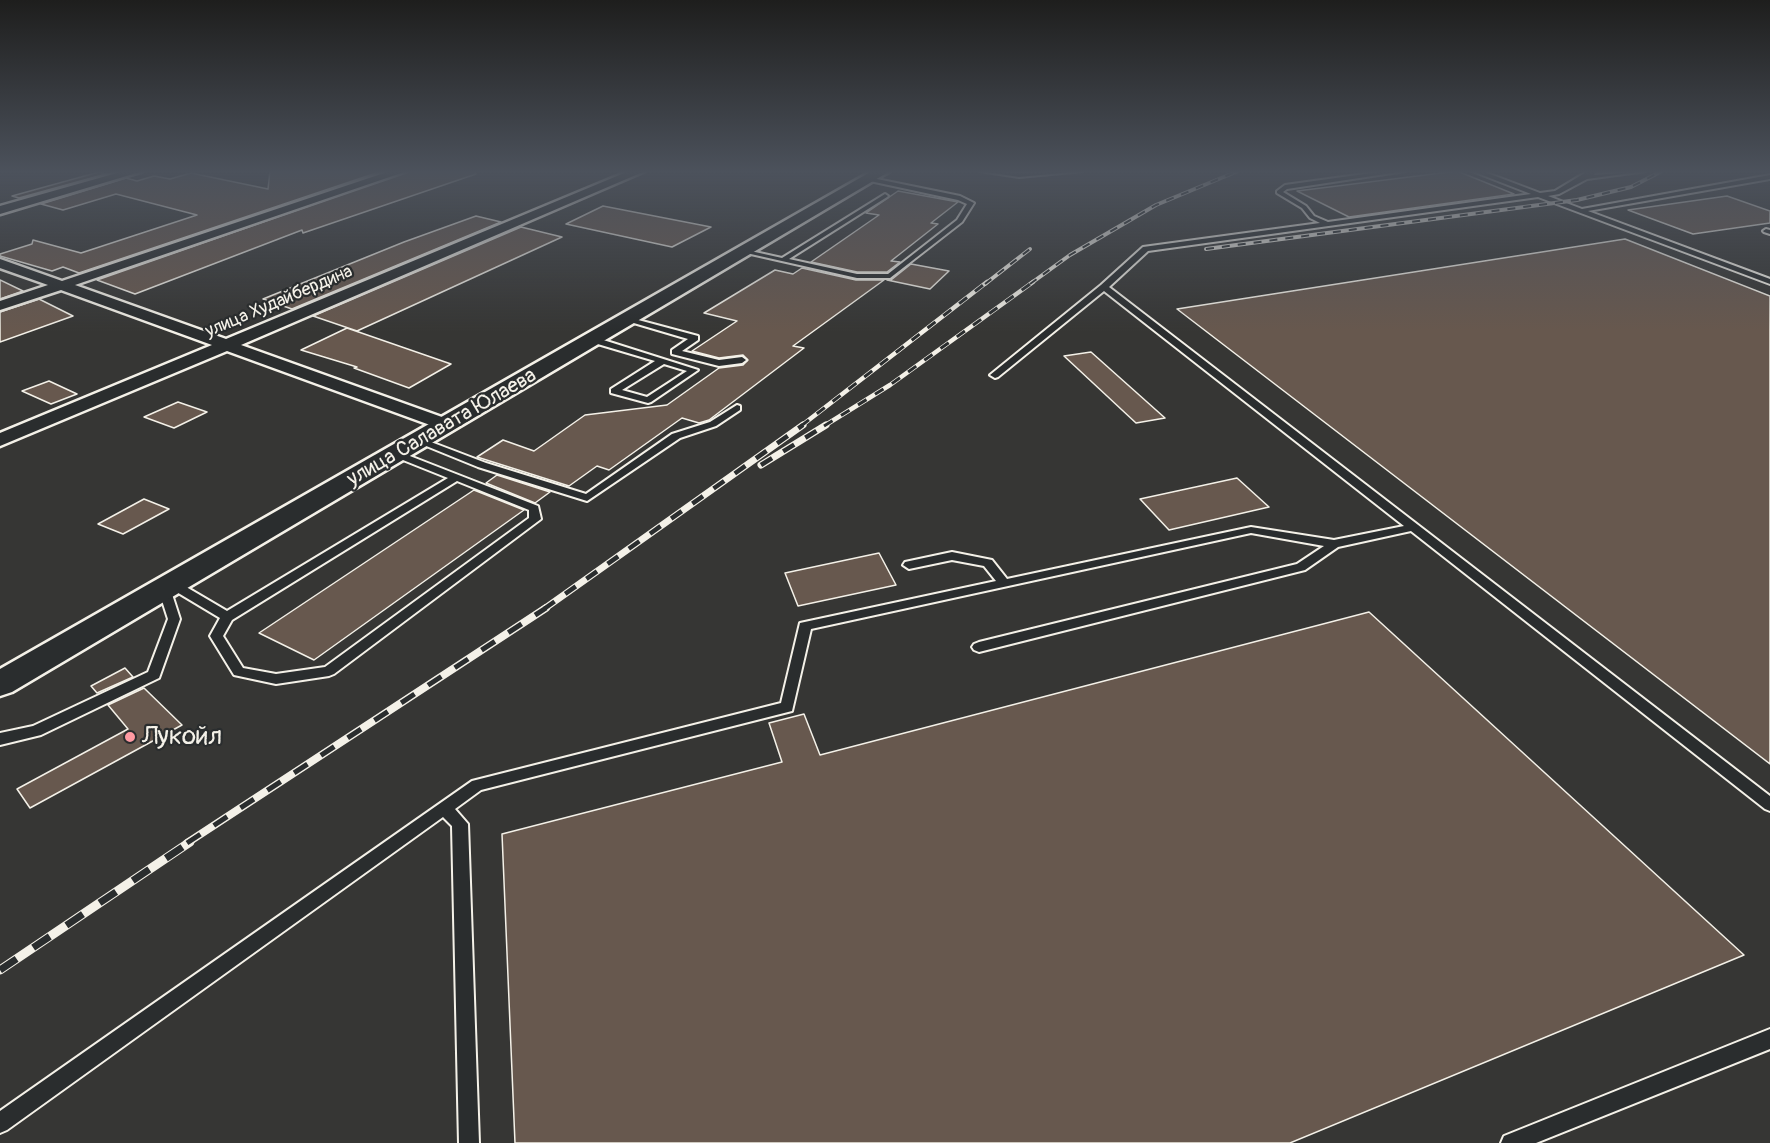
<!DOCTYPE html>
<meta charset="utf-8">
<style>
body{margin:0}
canvas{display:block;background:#363634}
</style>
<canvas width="1770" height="1143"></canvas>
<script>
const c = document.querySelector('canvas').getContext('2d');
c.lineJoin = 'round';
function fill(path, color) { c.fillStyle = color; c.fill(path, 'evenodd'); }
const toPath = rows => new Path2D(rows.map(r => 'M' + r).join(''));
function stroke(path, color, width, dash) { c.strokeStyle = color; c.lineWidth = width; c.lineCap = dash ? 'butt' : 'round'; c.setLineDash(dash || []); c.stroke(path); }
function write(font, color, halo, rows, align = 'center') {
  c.font = font + ' Pangolin,sans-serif'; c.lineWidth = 4.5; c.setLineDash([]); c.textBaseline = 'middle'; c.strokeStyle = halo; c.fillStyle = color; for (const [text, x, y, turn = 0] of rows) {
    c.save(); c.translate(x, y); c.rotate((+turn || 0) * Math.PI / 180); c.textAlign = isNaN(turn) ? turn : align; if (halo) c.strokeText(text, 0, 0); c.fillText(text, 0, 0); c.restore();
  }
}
const building = toPath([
 [270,171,382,171,79,273,63,267,52,271,0,256,0,254,32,244,33,240,81,253,197,215,116,194,63,210,41,204,126,178,137,181,154,176,170,179,191,173,268,189,270,171],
 [409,171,475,171,476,174,303,233,302,230,135,294,97,280,409,171],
 [1457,171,1514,194,1349,217,1297,191,1457,171],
 [99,172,106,174,19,198,12,196,99,172],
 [898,191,958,202,931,223,938,224,891,261,900,262,887,272,857,272,811,262,879,215,866,213,898,191],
 [1727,196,1770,211,1770,223,1693,234,1628,210,1727,196],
 [603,206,711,227,672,247,566,224,603,206],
 [476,216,501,222,292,309,263,299,404,242,476,216],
 [521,227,562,237,357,331,313,316,521,227],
 [1625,239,1770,296,1770,764,1177,309,1625,239],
 [911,264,949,271,930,289,887,280,891,280,911,264],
 [802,268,856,280,884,280,793,346,804,348,709,420,699,423,682,418,609,470,597,466,569,486,477,457,503,440,534,451,585,415,667,405,719,368,743,365,748,360,743,355,719,358,692,351,737,321,704,313,775,270,793,274,802,268],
 [0,280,23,291,0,299,0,280],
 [39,299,73,316,0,342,0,312,39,299],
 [347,328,451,364,409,388,354,368,357,367,301,350,347,328],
 [1091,352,1165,418,1136,423,1064,356,1091,352],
 [49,381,77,394,51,404,22,391,49,381],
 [178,402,207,412,174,428,144,417,178,402],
 [497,475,550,492,535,503,486,483,497,475],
 [1237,478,1269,507,1169,530,1140,499,1237,478],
 [474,490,524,510,314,660,259,633,474,490],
 [144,499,169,509,123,534,98,524,144,499],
 [879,553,896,585,798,606,785,573,879,553],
 [1369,612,1744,955,1290,1143,515,1143,502,834,782,762,769,723,804,714,820,755,1369,612],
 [125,668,133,677,97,693,91,686,125,668],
 [144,688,182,725,30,808,17,789,128,729,108,705,144,688]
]);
const service = toPath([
 [980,171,1019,173,1083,171,1019,177,980,171],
 [1386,171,1405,171,1287,189,1283,192,1306,206,1314,216,1328,222,1531,194,1472,171,1482,171,1540,193,1555,191,1588,171,1597,171,1594,175,1646,171,1587,179,1559,194,1548,196,1582,209,1770,175,1770,179,1588,211,1770,279,1770,284,1538,197,1148,251,1109,287,1770,796,1770,811,1765,809,1411,531,1338,547,1305,570,979,652,974,650,972,647,974,644,979,642,1297,564,1324,546,1251,533,811,629,792,711,481,790,455,809,468,824,479,1143,459,1143,452,826,443,817,7,1130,0,1133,0,1111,472,781,781,703,800,623,996,581,984,566,952,560,909,569,903,565,905,562,952,552,992,560,1007,579,1251,527,1334,540,1404,526,1104,291,998,377,995,378,990,375,1101,285,1143,247,1320,223,1310,218,1302,208,1277,193,1277,191,1285,185,1386,171],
 [872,178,960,196,974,203,962,222,890,278,857,278,742,252,746,250,782,258,885,194,888,196,887,197,789,259,857,274,888,274,957,220,967,204,958,200,870,181,872,178],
 [1766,229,1770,230,1770,234,1764,232,1763,231,1766,229],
 [627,317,698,336,698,340,682,351,719,360,742,357,746,360,742,363,719,366,672,354,672,350,688,339,627,321,627,317],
 [591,338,597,338,698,370,651,402,648,403,611,393,611,389,655,361,591,342,591,338],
 [664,364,687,371,647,397,622,390,664,364],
 [737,405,740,406,740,410,716,426,680,438,587,501,478,467,414,441,419,438,423,439,486,463,586,494,672,434,710,422,737,405],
 [397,451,538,506,541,519,334,674,329,676,276,684,234,675,210,636,220,618,170,588,180,619,159,678,41,735,0,745,0,733,33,726,148,672,168,619,158,588,160,585,166,585,168,581,172,580,176,581,227,611,448,478,393,456,393,452,397,451],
 [457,481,529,510,529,518,325,667,276,674,243,668,223,636,232,620,457,481],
 [1770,1029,1770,1049,1536,1143,1501,1143,1504,1136,1770,1029]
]);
const minor = toPath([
 [124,171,143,171,0,214,0,206,124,171],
 [390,171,407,171,75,285,226,339,629,171,645,171,241,345,453,421,456,425,453,429,441,429,227,351,0,446,0,433,212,345,61,290,0,310,0,301,48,285,0,268,0,259,62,281,390,171]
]);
const tertiary = toPath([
 [872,171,890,171,12,692,0,696,0,669,872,171]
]);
const railFar4 = toPath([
 [1206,249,1577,200,1631,187,1662,171],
 [985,284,1030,249],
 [1030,284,1070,255,1156,205,1238,171]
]);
const railFar3 = toPath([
 [801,426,987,282],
 [824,426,890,385,1033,282]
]);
const railFar2 = toPath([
 [761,465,826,425],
 [544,609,803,425]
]);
const railFar1 = toPath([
 [187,843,546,608]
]);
const rail = toPath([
 [0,970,190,842]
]);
const markers = [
 [130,737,6,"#ff9aa2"]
];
const farStreetnames = [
 ["улица Худайбердина",279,302,-23]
];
const streetNames = [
 ["улица Салавата Юлаева",442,428,-30]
];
const nearPoinames = [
 ["Лукойл",142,737]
];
fill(building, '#67584e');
stroke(building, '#f4f1e8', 1.5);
stroke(service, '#f4f1e8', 4);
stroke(minor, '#f4f1e8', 5);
stroke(tertiary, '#f4f1e8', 5);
fill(service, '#2a2d2e');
fill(minor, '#2a2d2e');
fill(tertiary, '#2a2d2e');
stroke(railFar4, '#f4f1e8', 4);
stroke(railFar3, '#f4f1e8', 4.5);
stroke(railFar2, '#f4f1e8', 7);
stroke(railFar1, '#f4f1e8', 8);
stroke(rail, '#f4f1e8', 9);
stroke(railFar4, '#2a2d2e', 2, [8]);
stroke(railFar3, '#2a2d2e', 3, [10]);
stroke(railFar2, '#2a2d2e', 4.5, [13]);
stroke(railFar1, '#2a2d2e', 5, [16]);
stroke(rail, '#2a2d2e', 7, [20]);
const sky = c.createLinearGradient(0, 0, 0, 331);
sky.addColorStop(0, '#1e1e1d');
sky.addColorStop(0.52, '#4c525c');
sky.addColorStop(1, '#4c525c00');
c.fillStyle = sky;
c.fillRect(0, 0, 1770, 331);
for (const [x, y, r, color] of markers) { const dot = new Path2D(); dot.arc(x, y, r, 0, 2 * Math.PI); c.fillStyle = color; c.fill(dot); stroke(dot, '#2a2d2e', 2); }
write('18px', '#f4f1e8', '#2a2d2e', farStreetnames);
write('21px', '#f4f1e8', '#2a2d2e', streetNames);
write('26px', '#f4f1e8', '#2a2d2e', nearPoinames, 'left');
</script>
